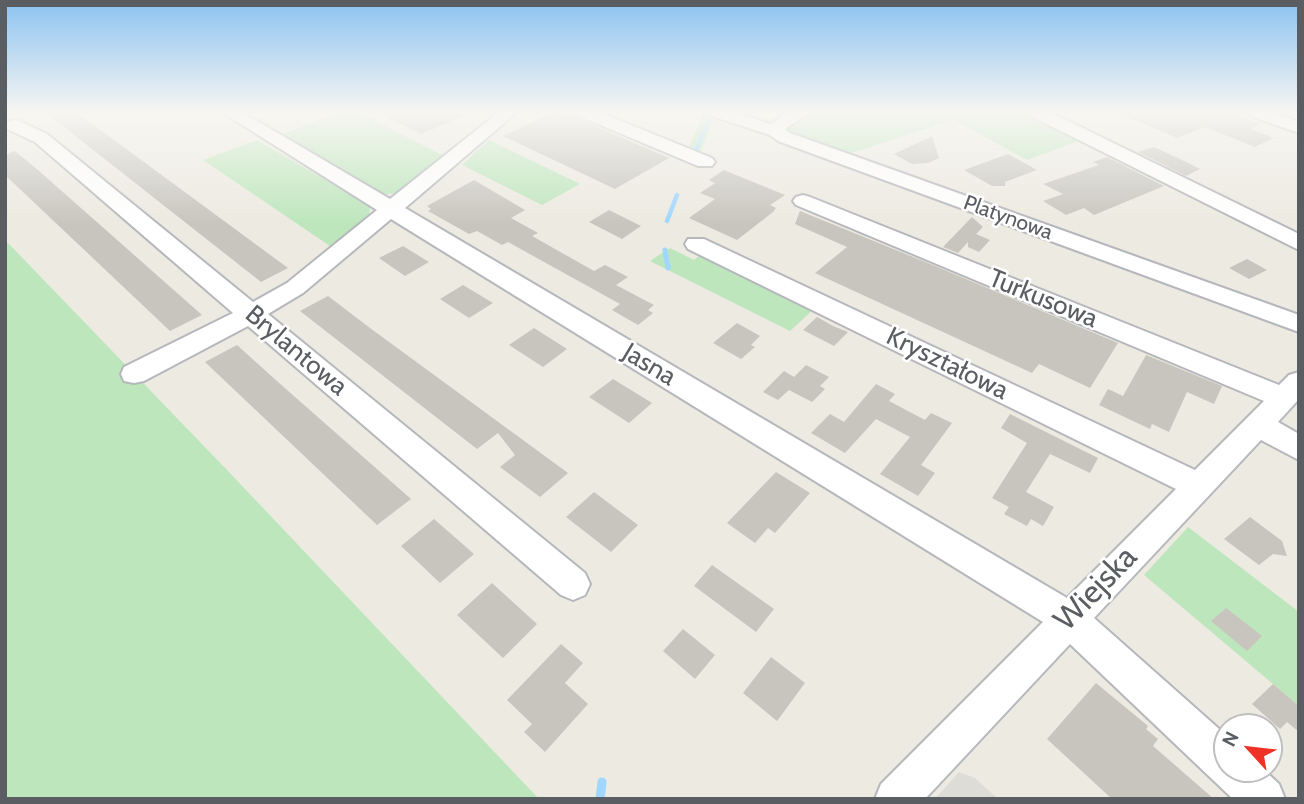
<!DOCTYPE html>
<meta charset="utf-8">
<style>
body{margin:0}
#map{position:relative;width:1304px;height:804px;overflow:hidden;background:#edeae1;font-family:Cabin,sans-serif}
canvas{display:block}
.frame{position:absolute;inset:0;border:7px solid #5a5e63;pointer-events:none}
.north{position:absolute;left:1213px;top:713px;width:70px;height:70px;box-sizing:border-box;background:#fff;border:2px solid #bdbfc1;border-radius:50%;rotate:297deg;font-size:19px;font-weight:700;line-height:28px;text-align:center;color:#5a5e63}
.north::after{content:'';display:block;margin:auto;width:24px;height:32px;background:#ef3225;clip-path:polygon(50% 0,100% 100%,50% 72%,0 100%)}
</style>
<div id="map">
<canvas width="1304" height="804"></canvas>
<div class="frame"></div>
<div class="north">N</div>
</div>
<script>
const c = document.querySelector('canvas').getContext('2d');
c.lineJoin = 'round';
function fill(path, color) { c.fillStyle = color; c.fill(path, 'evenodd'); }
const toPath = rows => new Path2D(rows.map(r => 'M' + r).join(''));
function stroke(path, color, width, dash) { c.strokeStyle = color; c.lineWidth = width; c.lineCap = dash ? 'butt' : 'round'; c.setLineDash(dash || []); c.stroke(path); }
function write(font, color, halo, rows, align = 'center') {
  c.font = font + ' Cabin,sans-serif'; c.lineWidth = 5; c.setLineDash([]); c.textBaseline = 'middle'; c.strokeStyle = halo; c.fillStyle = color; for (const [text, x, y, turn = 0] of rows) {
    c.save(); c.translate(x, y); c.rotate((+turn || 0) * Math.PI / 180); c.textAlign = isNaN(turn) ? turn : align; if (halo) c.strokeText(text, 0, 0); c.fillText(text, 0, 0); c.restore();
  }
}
const industrial = toPath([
 [959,772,975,778,998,799,935,799]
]);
const green = toPath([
 [341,112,358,112,444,156,398,193,382,195,280,135],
 [704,112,716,115,699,155,688,150],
 [807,112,1032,112,1086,138,1027,160,954,120,845,155,783,133,783,123],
 [257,140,370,206,369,216,330,246,203,160],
 [489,140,580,184,542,205,462,165],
 [8,243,227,470,539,799,5,799,5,244],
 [670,248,694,260,704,252,816,307,790,331,650,261],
 [1188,527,1299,612,1299,706,1144,575]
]);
const streamFar2 = toPath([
 [696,150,710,116],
 [667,221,677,195]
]);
const streamFar1 = toPath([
 [665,250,668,268]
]);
const stream = toPath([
 [600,799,602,782]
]);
const building = toPath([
 [45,112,76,112,288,268,261,282],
 [376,112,474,112,421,134],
 [554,112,566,113,669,158,615,189,503,136],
 [1116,112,1242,112,1237,116,1260,124,1251,129,1274,138,1255,147,1205,127,1177,138],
 [932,136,939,158,928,163,912,164,894,154],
 [1154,147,1182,160,1200,169,1186,176,1138,152],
 [15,151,38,170,202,315,170,331,5,175,5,155],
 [1008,154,1037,170,1005,182,1005,186,992,186,964,170],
 [1107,157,1164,186,1094,215,1084,208,1066,215,1043,201,1063,194,1043,184,1099,165,1093,162],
 [724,170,785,195,770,205,776,208,773,212,737,240,689,218,715,199,700,193,715,183,709,180],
 [474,180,525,210,511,218,538,233,532,236,594,271,605,265,628,277,616,285,654,305,648,310,653,313,638,325,612,310,620,304,508,242,502,245,477,231,469,234,428,211,431,209,427,206],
 [609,210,641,226,622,239,589,222],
 [800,211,928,263,1118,343,1090,388,1039,364,1032,373,815,273,847,247,795,224],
 [972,217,983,227,976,234,990,240,979,252,968,247,968,242,958,253,943,247],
 [403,246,429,262,405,276,379,258],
 [1247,259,1267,270,1249,279,1229,268],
 [463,285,493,303,469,318,440,299],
 [328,296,370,328,568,473,540,497,500,467,515,455,498,433,477,449,300,311],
 [817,317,833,326,848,332,834,346,803,330],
 [737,323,760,336,751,345,755,347,741,359,713,343],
 [534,328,567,349,543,367,509,345],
 [237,345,278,382,411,499,377,525,205,362],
 [1146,355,1222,386,1214,404,1187,392,1169,432,1152,424,1150,429,1099,405,1108,389,1123,396],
 [806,365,829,377,820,386,825,389,812,402,789,390,778,400,763,392,784,371,794,377],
 [613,379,652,403,629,423,589,397],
 [876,384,895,394,889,401,925,420,931,413,952,423,921,465,935,473,918,496,880,474,910,437,876,419,845,453,811,433,830,414,844,422],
 [1010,414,1098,458,1090,473,1050,454,1026,492,1054,507,1043,526,1031,519,1027,526,1004,514,1009,507,992,498,1027,443,1001,428],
 [776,472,810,493,775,533,768,528,755,543,727,523],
 [594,492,638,525,611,552,566,517],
 [1250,517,1282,541,1287,556,1273,554,1259,565,1224,539],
 [434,519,474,554,440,583,401,546],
 [712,565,774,609,756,632,694,586],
 [492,583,537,624,503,658,457,615],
 [1226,608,1262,636,1247,651,1211,621],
 [683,629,715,655,695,679,663,651],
 [561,644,583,663,565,683,588,704,545,752,524,732,532,724,507,700],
 [771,657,805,683,777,721,743,693],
 [1096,683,1148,726,1146,729,1158,739,1153,746,1214,799,1112,799,1047,739],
 [1273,684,1299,706,1299,732,1287,722,1280,729,1252,704]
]);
const minor = toPath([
 [222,112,242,112,390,199,499,112,517,112,405,208,1067,598,1176,489,688,249,685,244,688,239,704,239,1195,470,1264,401,796,205,793,201,796,197,803,195,810,197,1279,385,1289,375,1299,372,1299,399,1278,422,1299,434,1299,460,1261,440,1094,618,1227,736,1227,769,1263,769,1279,784,1285,799,1233,799,1070,644,925,799,875,799,881,784,1043,622,391,219,303,293,268,314,585,573,590,584,585,595,573,600,561,595,248,326,144,381,134,383,124,381,121,374,124,367,233,313,35,142,7,129,5,123,13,120,19,121,47,134,253,302,287,283,377,210,222,112],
 [576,112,599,112,712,158,715,162,712,166,698,166,579,116,576,112],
 [709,112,734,112,770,124,789,112,810,112,785,129,790,133,1299,315,1299,332,778,141,770,135,712,116,709,112],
 [1028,112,1050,112,1299,234,1299,250,1031,116,1028,112],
 [1248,112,1272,112,1299,122,1299,133,1251,116,1248,112]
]);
const farStreetnames = [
 ["Platynowa",1008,218,20]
];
const streetNames = [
 ["Turkusowa",1043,299,22],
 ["Brylantowa",296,351,40],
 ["Kryształowa",947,364,26],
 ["Jasna",649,365,31]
];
const nearStreetnames = [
 ["Wiejska",1096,589,-46]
];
fill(industrial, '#dedcd6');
fill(green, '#bde6bc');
stroke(streamFar2, '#9fd7ff', 4.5);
stroke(streamFar1, '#9fd7ff', 5);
stroke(stream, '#9fd7ff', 9);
fill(building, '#c8c5be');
stroke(minor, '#b4b7bc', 4);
fill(minor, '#fff');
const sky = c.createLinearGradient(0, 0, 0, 224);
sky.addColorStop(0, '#8bc2f1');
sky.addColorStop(0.5, '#f7f6f2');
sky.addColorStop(1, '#f7f6f200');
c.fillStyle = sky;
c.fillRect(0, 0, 1304, 224);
write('21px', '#5a5e63', '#fff', farStreetnames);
write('26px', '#5a5e63', '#fff', streetNames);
write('32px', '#5a5e63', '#fff', nearStreetnames);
</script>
